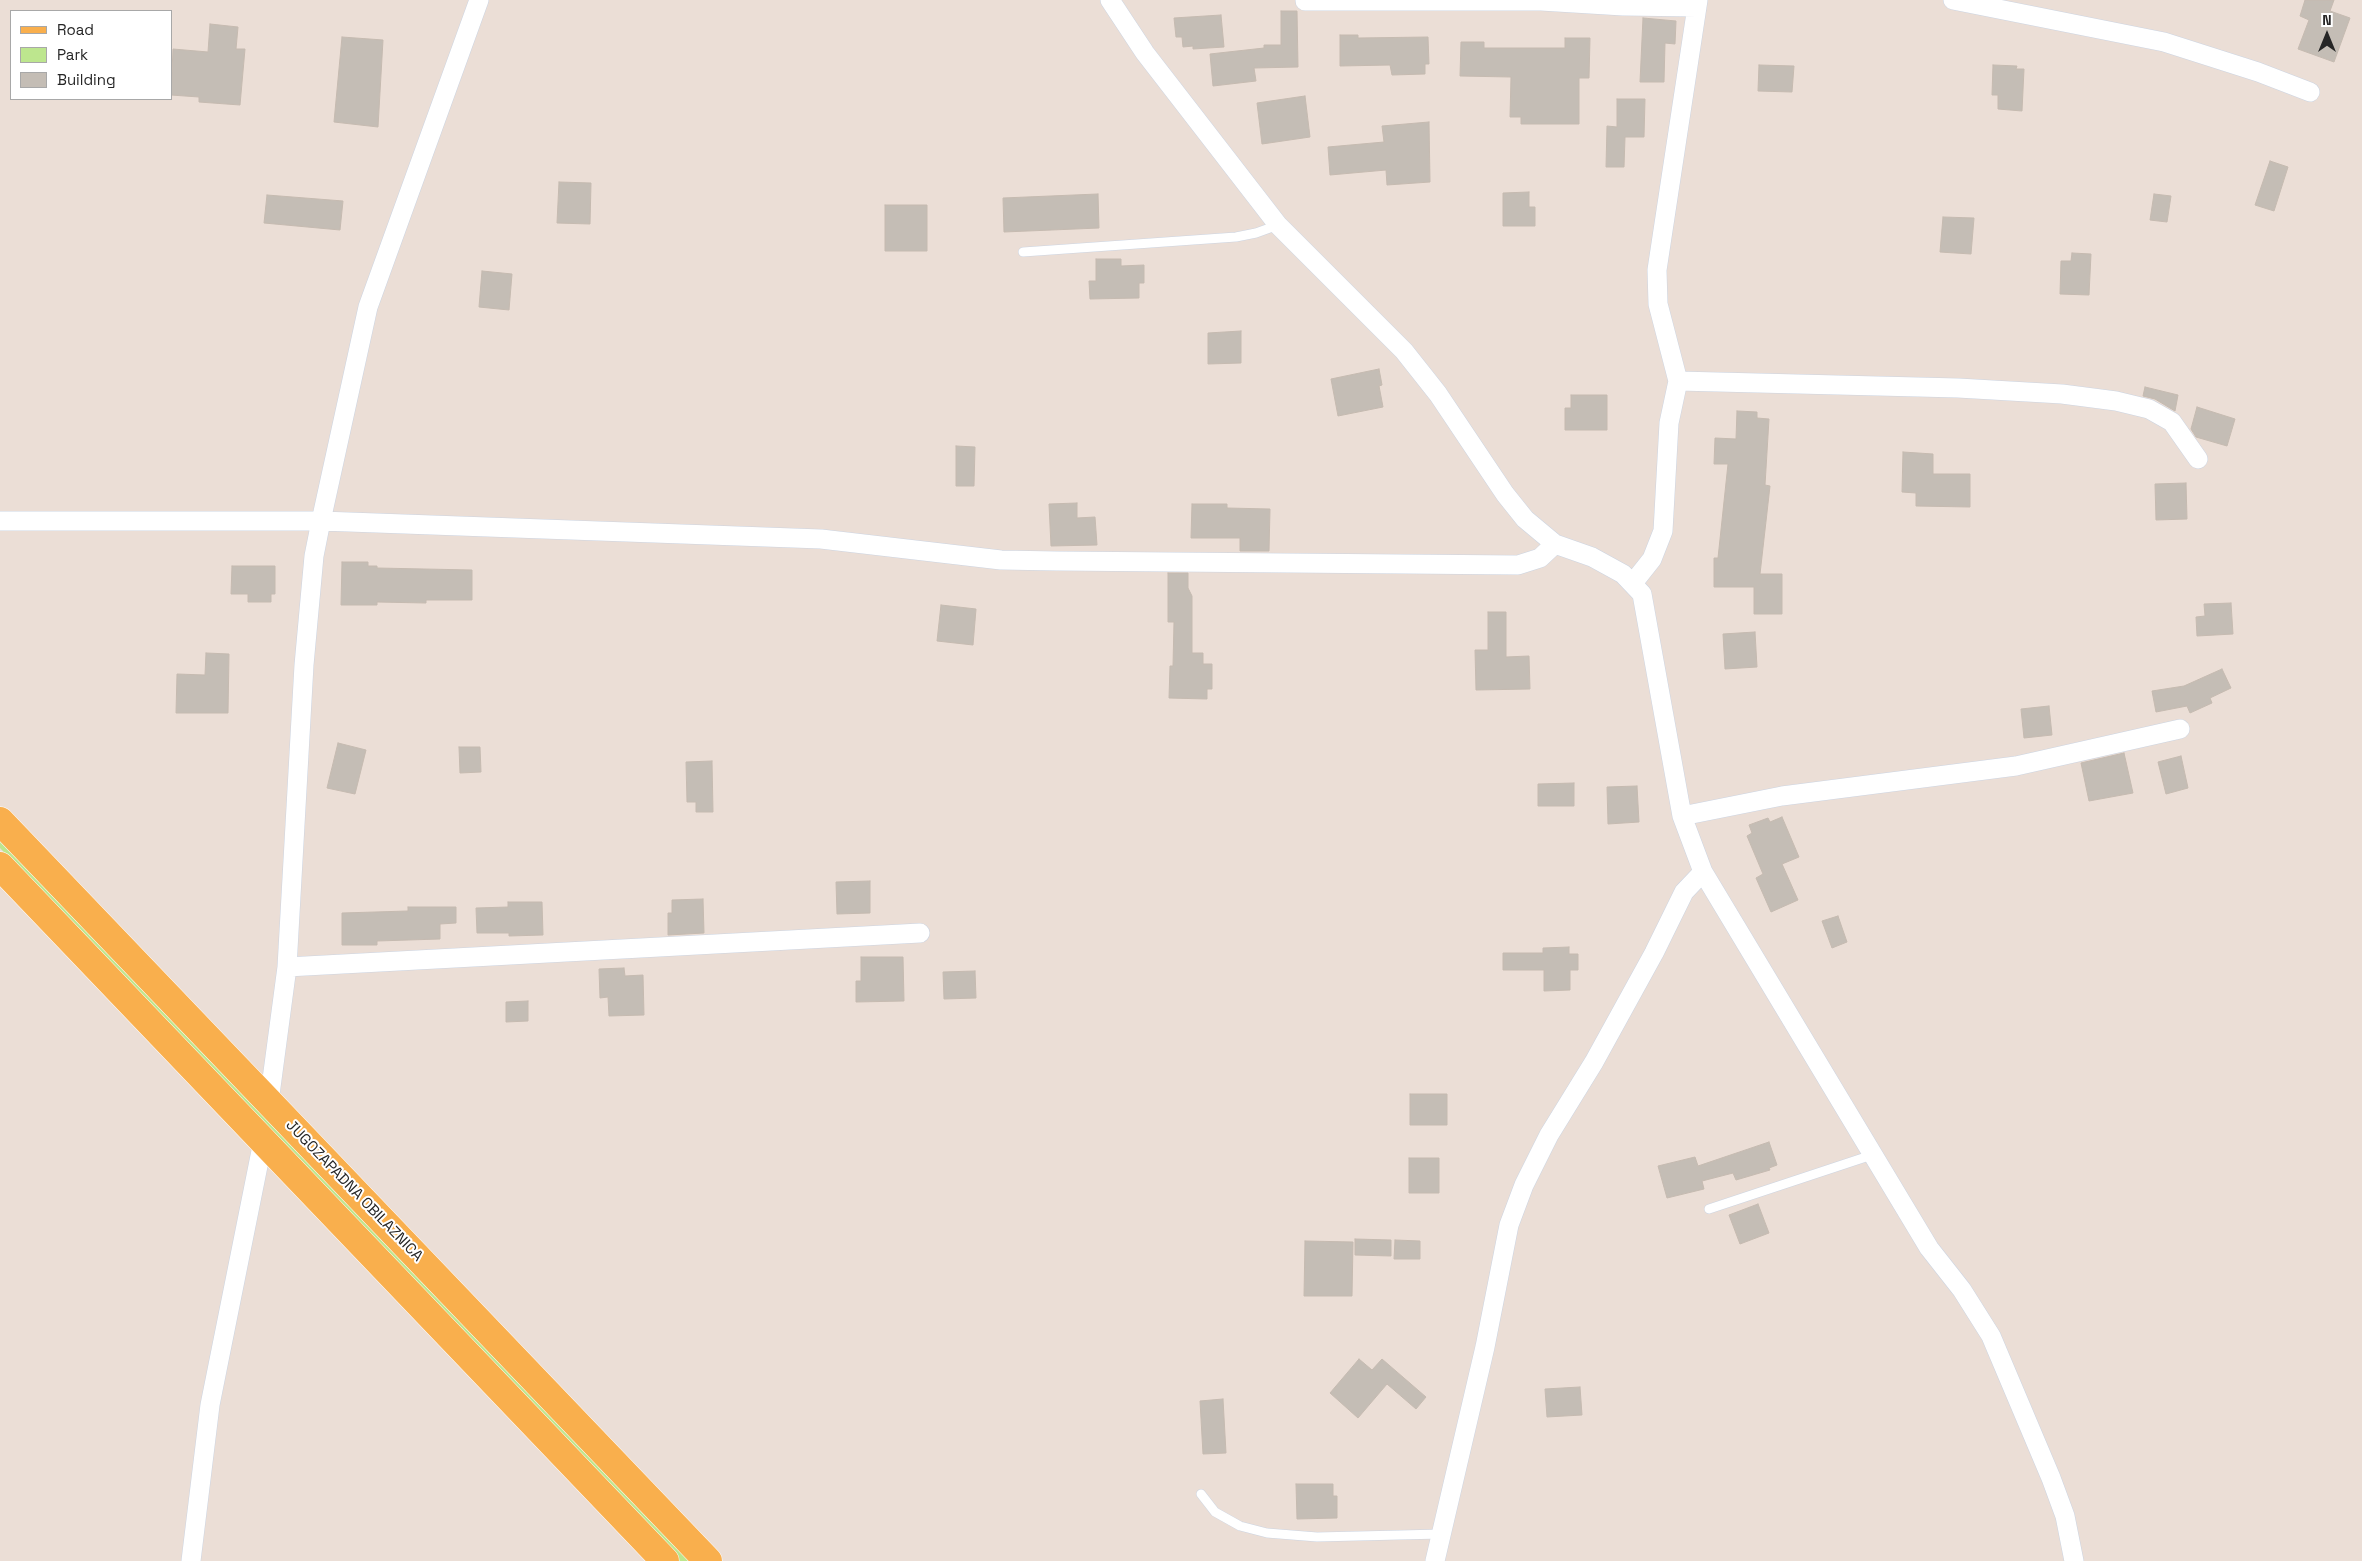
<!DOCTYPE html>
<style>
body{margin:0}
#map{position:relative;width:2362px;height:1561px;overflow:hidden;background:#ebded6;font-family:"Space Grotesk",sans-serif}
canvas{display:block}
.legend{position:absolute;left:10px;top:10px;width:162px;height:90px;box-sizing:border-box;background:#fff;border:1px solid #a8a8a8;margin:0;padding:6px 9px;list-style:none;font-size:15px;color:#262626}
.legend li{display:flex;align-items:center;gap:10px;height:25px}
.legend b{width:25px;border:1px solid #a8a8a8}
.north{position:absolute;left:2302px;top:10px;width:50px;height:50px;-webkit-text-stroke:4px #fff;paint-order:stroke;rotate:0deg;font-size:14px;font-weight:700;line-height:20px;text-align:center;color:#262626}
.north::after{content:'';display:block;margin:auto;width:18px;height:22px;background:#262626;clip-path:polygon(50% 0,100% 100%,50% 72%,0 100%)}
</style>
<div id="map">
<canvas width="2362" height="1561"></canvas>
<ul class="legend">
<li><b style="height:6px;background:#f9af4d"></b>Road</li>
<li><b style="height:14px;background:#bde68e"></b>Park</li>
<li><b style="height:14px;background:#c4bdb5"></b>Building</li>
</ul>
<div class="north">N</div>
</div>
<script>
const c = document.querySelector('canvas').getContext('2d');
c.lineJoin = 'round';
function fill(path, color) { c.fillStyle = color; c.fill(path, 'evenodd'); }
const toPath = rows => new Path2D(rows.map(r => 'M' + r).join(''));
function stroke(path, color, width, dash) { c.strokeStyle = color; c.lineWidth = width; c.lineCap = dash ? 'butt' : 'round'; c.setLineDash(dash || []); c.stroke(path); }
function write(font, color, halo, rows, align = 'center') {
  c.font = font + ' "Space Grotesk",sans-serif'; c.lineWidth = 4; c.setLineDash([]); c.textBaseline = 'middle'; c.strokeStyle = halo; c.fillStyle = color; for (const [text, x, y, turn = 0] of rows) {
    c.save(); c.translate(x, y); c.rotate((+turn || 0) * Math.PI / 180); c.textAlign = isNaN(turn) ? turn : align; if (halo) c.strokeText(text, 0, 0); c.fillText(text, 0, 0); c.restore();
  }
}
const green = toPath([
 [0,835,694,1561,679,1561,0,848]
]);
const building = toPath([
 [2305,0,2334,0,2330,11,2350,18,2334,62,2298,49,2309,20,2300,16,2305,0],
 [1281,11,1297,11,1298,67,1254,68,1256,81,1213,86,1210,54,1264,48,1264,45,1281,45,1281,11],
 [1221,15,1224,47,1193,49,1193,46,1183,47,1182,37,1176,37,1174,18,1221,15],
 [1643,18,1676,21,1675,44,1665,43,1664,82,1640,82,1643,18],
 [210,24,238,27,236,49,245,49,240,105,199,102,199,97,171,95,173,49,208,52,210,24],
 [1340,35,1358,35,1358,38,1428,37,1429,64,1425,64,1425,74,1392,75,1390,65,1340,66,1340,35],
 [342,37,383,40,378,127,334,122,342,37],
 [1565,38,1590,38,1589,78,1579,78,1579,124,1521,124,1521,117,1510,117,1511,77,1460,76,1461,42,1484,42,1484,48,1565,48,1565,38],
 [1759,65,1794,66,1792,92,1758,91,1759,65],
 [1993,65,2017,66,2016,69,2024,69,2022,111,1998,109,1998,95,1992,95,1993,65],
 [1305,96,1310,137,1262,144,1257,103,1305,96],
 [1617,99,1645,99,1644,137,1625,137,1624,167,1606,167,1607,126,1617,127,1617,99],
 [1429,122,1430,182,1387,185,1386,170,1330,175,1328,147,1384,142,1382,126,1429,122],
 [2270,161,2288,167,2274,211,2255,205,2270,161],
 [559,182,591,183,590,224,557,223,559,182],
 [1529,192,1529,207,1535,207,1535,226,1503,226,1503,193,1529,192],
 [1098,194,1099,228,1004,232,1003,198,1098,194],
 [2154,194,2171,196,2167,222,2150,220,2154,194],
 [267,195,343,201,340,230,264,223,267,195],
 [885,205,927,205,927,251,885,251,885,205],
 [1943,217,1974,218,1971,254,1940,252,1943,217],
 [2072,253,2091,254,2089,295,2060,294,2061,261,2071,261,2072,253],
 [1096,259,1121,259,1121,266,1144,265,1144,283,1139,283,1139,298,1090,299,1089,281,1096,281,1096,259],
 [482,271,512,274,509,310,479,307,482,271],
 [1241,331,1241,363,1208,364,1208,333,1241,331],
 [1379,369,1382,385,1379,386,1383,407,1338,416,1331,379,1379,369],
 [2145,387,2178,395,2175,411,2155,399,2143,396,2145,387],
 [1571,395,1607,395,1607,430,1565,430,1565,408,1571,408,1571,395],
 [2197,407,2235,419,2227,446,2196,437,2191,429,2197,407],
 [1737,411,1757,412,1757,418,1769,419,1765,485,1770,486,1760,574,1782,574,1782,614,1754,614,1754,587,1714,587,1714,558,1718,558,1728,464,1714,464,1715,438,1736,439,1737,411],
 [956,446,975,447,974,486,956,486,956,446],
 [1903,452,1933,454,1933,474,1970,474,1970,507,1916,506,1916,493,1902,492,1903,452],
 [2186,483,2187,519,2156,520,2155,484,2186,483],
 [1077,503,1077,518,1095,517,1097,545,1051,546,1049,504,1077,503],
 [1192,504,1227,504,1227,508,1270,509,1269,551,1240,551,1240,538,1191,538,1192,504],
 [342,562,368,562,368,566,377,566,377,568,472,570,472,600,426,600,426,603,377,602,377,605,341,605,342,562],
 [232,566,275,566,275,594,271,594,271,602,248,602,248,594,231,594,232,566],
 [1168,573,1188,573,1188,588,1192,596,1192,653,1203,653,1203,664,1212,664,1212,689,1207,689,1207,699,1169,698,1170,666,1173,666,1174,622,1168,622,1168,573],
 [2231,603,2233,634,2197,636,2196,617,2205,616,2204,604,2231,603],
 [941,605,976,609,973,645,937,641,941,605],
 [1488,612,1506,612,1506,657,1529,656,1530,689,1476,690,1475,650,1488,650,1488,612],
 [1755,632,1757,667,1725,669,1723,634,1755,632],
 [206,653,229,654,228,713,176,713,177,674,205,675,206,653],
 [2222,669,2231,688,2210,698,2212,703,2190,713,2187,706,2156,712,2152,691,2184,686,2222,669],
 [2049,706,2052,735,2024,738,2021,709,2049,706],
 [338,743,366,750,355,794,327,788,338,743],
 [459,747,480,747,481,772,460,773,459,747],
 [2124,753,2133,793,2089,801,2081,763,2124,753],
 [2181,756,2188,788,2166,794,2158,762,2181,756],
 [712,761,713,812,696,812,696,802,687,802,686,762,712,761],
 [1574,783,1574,806,1538,806,1538,784,1574,783],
 [1637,786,1639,822,1608,824,1607,787,1637,786],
 [1782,817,1799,857,1782,864,1798,900,1771,912,1756,878,1763,874,1747,836,1752,833,1749,825,1768,818,1770,822,1782,817],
 [870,881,870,913,837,914,836,882,870,881],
 [703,899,704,933,668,935,668,913,672,913,672,900,703,899],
 [508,902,542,902,543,935,509,936,509,933,477,933,476,908,508,907,508,902],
 [408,907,456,907,456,923,440,924,440,939,377,941,377,945,342,945,342,913,408,911,408,907],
 [1838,916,1847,942,1832,948,1822,921,1838,916],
 [1569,947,1569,954,1578,954,1578,970,1570,970,1570,990,1544,991,1544,970,1503,970,1503,953,1543,953,1543,948,1569,947],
 [861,957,903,957,904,1001,856,1002,856,981,861,981,861,957],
 [624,968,625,976,643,975,644,1015,609,1016,608,997,600,998,599,969,624,968],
 [975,971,976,998,944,999,943,972,975,971],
 [528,1001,528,1021,506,1022,506,1002,528,1001],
 [1410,1094,1447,1094,1447,1125,1410,1125,1410,1094],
 [1769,1142,1777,1165,1769,1168,1770,1170,1736,1180,1733,1173,1702,1181,1704,1189,1667,1198,1658,1166,1695,1157,1698,1166,1769,1142],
 [1409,1158,1439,1158,1439,1193,1409,1193,1409,1158],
 [1758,1204,1769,1233,1740,1244,1729,1215,1758,1204],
 [1355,1239,1391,1240,1391,1256,1355,1255,1355,1239],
 [1395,1240,1420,1241,1420,1259,1394,1259,1395,1240],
 [1305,1241,1353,1242,1352,1296,1304,1296,1305,1241],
 [1359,1359,1372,1370,1382,1359,1426,1397,1416,1409,1387,1384,1358,1418,1330,1393,1359,1359],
 [1580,1387,1582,1415,1547,1417,1545,1389,1580,1387],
 [1223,1399,1226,1453,1203,1454,1200,1401,1223,1399],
 [1296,1484,1333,1484,1333,1496,1337,1496,1337,1518,1297,1519,1296,1484]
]);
const lane = toPath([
 [1023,252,1236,237,1256,233,1278,225],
 [1709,1209,1872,1155],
 [1201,1494,1215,1512,1240,1526,1267,1533,1317,1537,1441,1534]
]);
const street = toPath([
 [1110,0,1145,53,1278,225,1404,351,1438,394,1505,494,1525,519,1555,544,1592,557,1623,574,1642,594,1682,816,1703,872,1929,1248,1962,1290,1991,1336,2051,1478,2065,1516,2074,1561],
 [1953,0,2164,42,2258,72,2310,92],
 [1305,1,1541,1,1623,6,1697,7],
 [1678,381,1958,388,2062,394,2116,401,2149,409,2172,422,2198,459],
 [0,521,321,521,821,539,1001,560,1057,561,1518,565,1540,558,1555,544],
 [1633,583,1652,559,1663,531,1669,423,1678,381,1658,304,1657,270,1698,0],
 [1682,816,1782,796,2016,766,2180,729],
 [287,967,920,933],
 [269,1102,287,967,304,665,314,556,321,521,368,307,479,0],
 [191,1561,210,1405,263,1141],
 [1435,1561,1485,1347,1509,1225,1524,1185,1549,1135,1594,1062,1654,953,1684,892,1703,872]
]);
const primary = toPath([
 [0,821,708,1561],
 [0,866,665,1561]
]);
const streetNames = [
 ["JUGOZAPADNA OBILAZNICA",354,1191,46]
];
fill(green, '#bde68e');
fill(building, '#c4bdb5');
stroke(building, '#c5bab0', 1);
stroke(lane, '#ccd4e1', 10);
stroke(street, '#ccd4e1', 20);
stroke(primary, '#fff', 29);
stroke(lane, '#fff', 9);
stroke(street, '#fff', 19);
stroke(primary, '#f9af4d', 28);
write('15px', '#262626', '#fff', streetNames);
</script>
